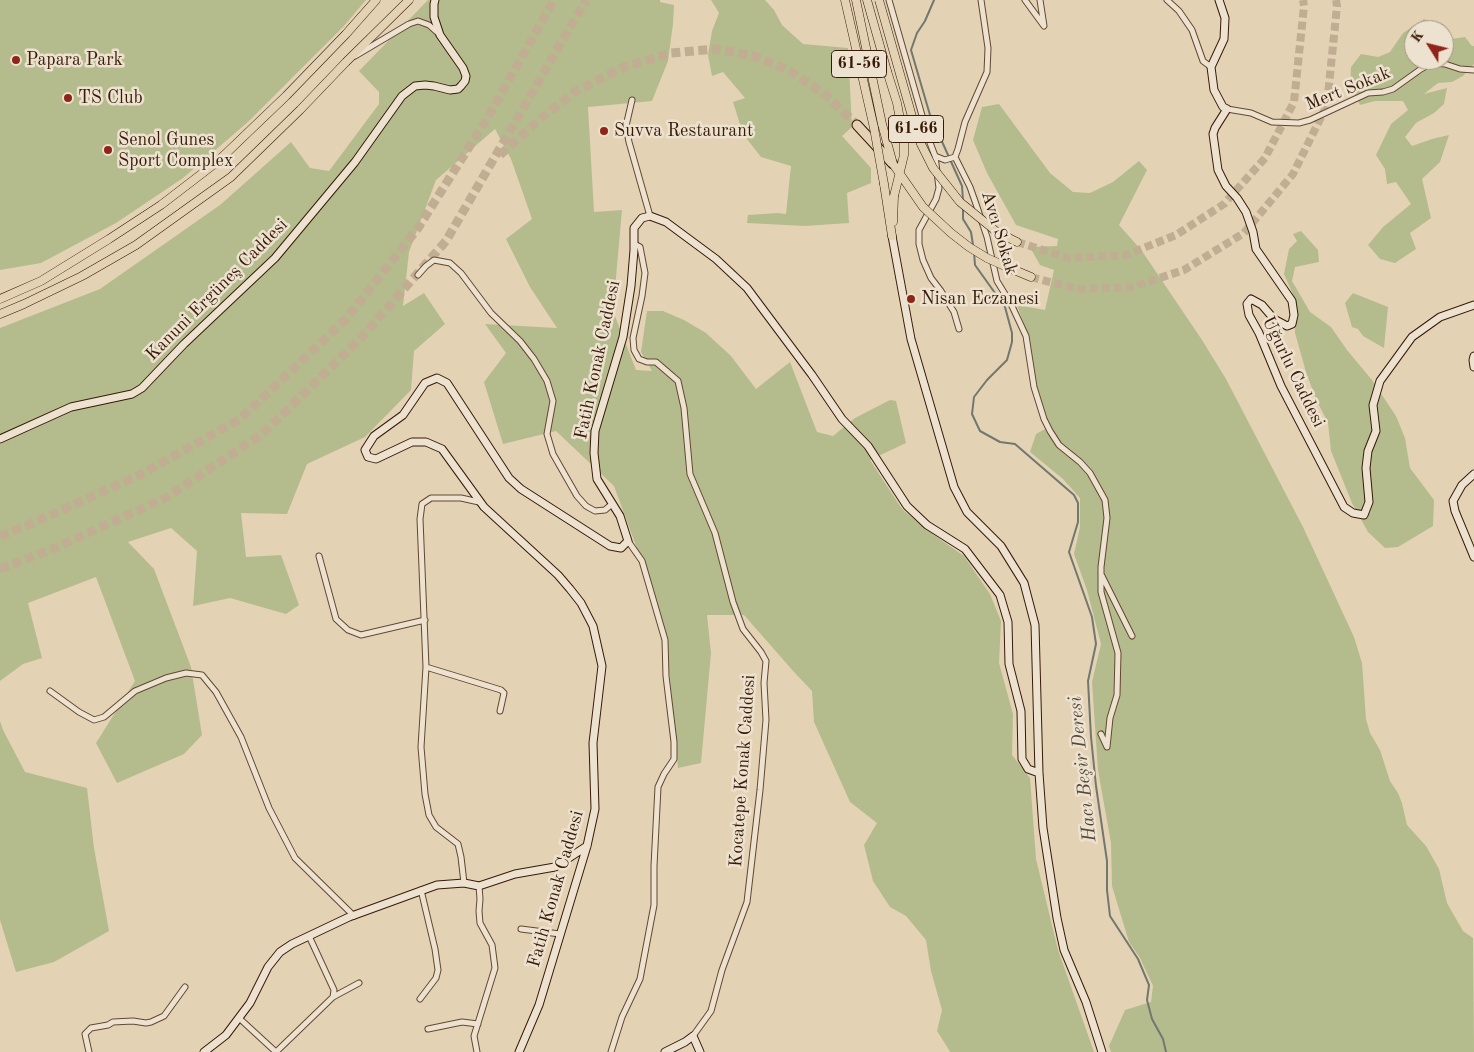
<!DOCTYPE html>
<meta charset="utf-8">
<style>
body{margin:0}
#map{position:relative;width:1474px;height:1052px;overflow:hidden;background:#e4d2b5;font-family:"Old Standard TT",serif}
canvas{display:block}
.north{position:absolute;left:1404px;top:20px;width:50px;height:50px;box-sizing:border-box;background:#ede2cf;border:1px solid #a4927f;border-radius:50%;rotate:306deg;font-size:14px;font-weight:700;line-height:20px;text-align:center;color:#371a07}
.north::after{content:'';display:block;margin:auto;width:18px;height:22px;background:#8f2418;clip-path:polygon(50% 0,100% 100%,50% 72%,0 100%)}
</style>
<div id="map">
<canvas width="1474" height="1052"></canvas>
<div class="north">K</div>
</div>
<script>
const c = document.querySelector('canvas').getContext('2d');
c.lineJoin = 'round';
function fill(path, color) { c.fillStyle = color; c.fill(path, 'evenodd'); }
const toPath = rows => new Path2D(rows.map(r => 'M' + r).join(''));
function stroke(path, color, width, dash) { c.strokeStyle = color; c.lineWidth = width; c.lineCap = dash ? 'butt' : 'round'; c.setLineDash(dash || []); c.stroke(path); }
function write(font, color, halo, rows, align = 'center') {
  c.font = font + ' "Old Standard TT",serif'; c.lineWidth = 5; c.setLineDash([]); c.textBaseline = 'middle'; c.strokeStyle = halo; c.fillStyle = color; for (const [text, x, y, turn = 0] of rows) {
    c.save(); c.translate(x, y); c.rotate((+turn || 0) * Math.PI / 180); c.textAlign = isNaN(turn) ? turn : align; if (halo) c.strokeText(text, 0, 0); c.fillText(text, 0, 0); c.restore();
  }
}
const green = toPath([
 [0,0,366,0,343,27,249,121,183,178,116,223,41,263,0,270],
 [428,0,660,0,660,2,674,5,673,24,668,61,652,101,588,107,594,212,622,210,613,311,636,370,652,371,641,352,647,311,663,311,684,320,706,333,731,356,756,389,790,362,817,432,833,436,855,418,890,400,896,401,906,443,870,460,902,509,928,531,964,556,990,594,1001,621,999,663,1013,714,1012,755,1030,778,1036,859,1058,950,1094,1052,950,1052,949,1050,937,1031,942,1010,931,971,926,940,906,916,890,907,873,881,864,845,877,823,850,802,814,722,812,691,794,672,744,615,707,615,711,653,701,763,678,768,670,678,665,640,642,562,614,486,556,431,503,444,484,382,506,353,485,324,557,328,530,287,506,239,532,219,511,159,495,129,436,180,409,252,403,306,424,293,445,324,414,351,411,390,365,437,307,464,287,514,241,513,246,557,281,555,299,605,286,614,230,598,193,606,197,551,171,528,128,542,154,569,191,667,202,735,184,754,117,783,96,743,135,681,96,577,28,603,42,658,23,664,0,681,0,328,100,289,220,205,291,142,310,168,329,171,379,104,379,92,359,71],
 [711,0,765,0,774,10,782,25,803,44,848,48,852,127,842,136,871,168,871,183,847,193,849,223,805,226,747,223,748,215,778,213,786,214,791,166,761,157,743,134,733,102,745,98,723,72,712,76,708,55,712,31,719,13],
 [1424,19,1441,26,1440,30,1414,30,1414,60,1444,60,1444,40,1465,37,1472,46,1474,46,1474,64,1463,76,1452,82,1438,83,1424,94,1447,88,1444,104,1434,113,1416,123,1405,137,1412,146,1432,139,1449,135,1440,162,1422,179,1431,218,1410,233,1416,249,1395,263,1380,259,1368,245,1383,227,1411,204,1396,182,1387,184,1385,169,1376,155,1391,124,1408,110,1403,101,1375,101,1360,105,1350,85,1351,67,1361,54,1378,57,1390,52,1403,33],
 [999,104,1050,173,1073,192,1090,193,1113,182,1139,161,1147,170,1119,225,1142,251,1202,340,1226,379,1303,527,1354,637,1362,663,1366,719,1370,733,1380,750,1390,781,1398,793,1402,803,1407,825,1426,846,1439,869,1447,903,1463,931,1473,938,1474,1052,1111,1052,1109,1046,1125,1010,1151,1002,1153,986,1140,958,1129,942,1112,886,1111,843,1098,770,1092,682,1101,644,1087,590,1074,554,1080,527,1080,498,1063,479,1030,452,1036,434,1045,429,1048,422,1035,385,1028,335,1017,305,1045,310,1054,270,1040,265,1030,247,1057,246,1058,239,1016,225,987,173,973,140,982,107],
 [1301,231,1318,250,1319,262,1295,267,1292,281,1310,312,1331,327,1347,350,1372,380,1396,416,1405,438,1410,468,1434,500,1433,526,1398,547,1385,548,1368,532,1352,503,1331,451,1328,423,1315,397,1306,372,1295,333,1294,297,1284,274,1289,249,1297,241,1293,234],
 [1353,293,1388,307,1384,348,1363,336,1358,329,1352,327,1345,303],
 [0,721,3,730,25,772,87,788,94,848,109,931,54,962,16,972,0,920]
]);
const stream = toPath([
 [934,0,925,21,917,33,911,50,930,115,962,186,963,200],
 [963,207,963,219,971,232,973,245],
 [974,252,975,265,1005,307,1012,333,1012,342,1007,360,987,380,974,397,972,414,980,431,1000,442,1015,444,1074,495,1078,503,1078,522,1069,552,1092,617,1096,644,1088,681,1091,737,1096,786,1107,861,1107,890,1110,916,1138,959,1149,985,1147,1000,1152,1019,1163,1039,1166,1052]
]);
const primaryTunnel = toPath([
 [1017,242,1069,258,1126,255,1176,235,1224,204,1265,158,1294,102,1304,6,1303,0],
 [1031,277,1077,289,1132,287,1184,270,1244,233,1293,174,1327,105,1337,6,1336,0]
]);
const highwayTunnel = toPath([
 [500,155,539,120,576,91,624,67,671,53,715,49,754,56,790,71,826,95,857,125],
 [0,536,26,526,140,475,240,419,346,319,418,228,488,117,554,0],
 [0,569,55,548,167,497,261,435,361,338,446,241,586,0]
]);
const street = toPath([
 [889,0,929,140,935,156],
 [981,0,988,48,987,72,965,122,958,149,955,157,970,187,976,204,987,237,997,281,1011,304,1026,336,1034,387,1044,419,1050,431,1059,445,1080,462,1090,473,1105,500,1107,518,1101,567,1101,592,1118,653,1117,695,1110,718,1107,747,1101,734],
 [1025,0,1044,26,1040,0],
 [1167,0,1179,11,1192,30,1203,61,1211,67],
 [355,56,409,24,418,21,429,25,439,34],
 [632,100,626,126,629,142,650,216],
 [1227,109,1251,113,1272,122,1299,123,1310,120,1368,93,1383,92,1393,89,1421,69,1432,63,1445,64,1460,69,1474,70],
 [955,157,945,160,935,156,939,188,936,199,919,230,919,244,923,260,931,278,941,291,954,312,959,329],
 [634,244,640,247,645,273,642,296,633,338,634,350,639,359,647,362,656,362,678,381,684,408,690,474,715,533,733,602,743,629,761,652,766,661,764,683,766,720,760,790,747,902,722,970,711,1011,693,1036],
 [418,275,426,266,434,260,450,263,461,273,491,313,520,341,534,359,547,381,553,401,547,434,553,454,577,496,586,506,595,511,605,510,612,504],
 [319,556,336,619,348,630,361,635,425,620],
 [1101,574,1132,636],
 [426,667,501,690,504,693,500,711],
 [50,691,79,712,94,720,104,717,135,691,166,678,186,673,202,675,216,692,241,737,269,808,295,858,354,916],
 [464,883,461,857,458,844,436,827,429,815,425,794,421,747,426,667,420,519,422,504,431,498,461,498,479,502],
 [521,929,560,934],
 [333,997,359,983],
 [420,999,436,978,438,970,435,949,421,890],
 [239,1018,276,1052],
 [428,1029,462,1022,478,1024],
 [89,1052,85,1034,91,1028,108,1025,113,1022,133,1021,146,1023,151,1022,164,1016,185,987],
 [276,1052,333,997,334,990,309,936],
 [477,1052,474,1036,495,968,492,945,480,923,479,911,480,899,479,886],
 [611,1052,622,1017,640,979,654,905,654,866,658,787,664,774,674,759,674,742,666,676,665,640,642,561,628,541]
]);
const secondary = toPath([
 [1219,0,1225,18,1224,39,1211,67,1214,90,1223,107,1227,109,1215,128,1213,134,1218,170,1226,186,1237,198,1246,212,1253,232,1256,249,1292,301,1294,315,1292,324,1287,326,1274,319,1262,305,1251,299,1247,304,1249,315,1259,333,1281,386,1344,507,1353,513,1364,515,1369,502,1366,468,1368,451,1376,431,1373,405,1380,381,1412,337,1440,317,1474,305],
 [892,236,911,339,954,487,967,512,1001,546,1024,583,1035,625,1039,773,1043,828,1057,918,1064,950,1086,1002,1102,1052],
 [1474,356,1473,360,1474,367],
 [0,439,71,407,132,394,142,388,184,344,275,258,355,162,402,96,415,86,425,85,434,86,450,90,458,89,461,86,465,81,466,76,463,68,440,35,434,17,434,4,435,0],
 [1474,474,1462,485,1453,501,1455,511,1474,557],
 [204,1052,226,1035,250,1003,268,967,280,952,292,944,349,917,437,885,464,883,479,886,515,874,555,867,587,846],
 [519,1052,539,1005,587,846,595,809,593,743,602,666,593,626,581,603,570,589,558,575,484,507,442,449,426,442,412,442,376,459,368,457,365,450,374,436,403,415,425,383,437,378,447,383,509,478,521,489,610,546,621,548,628,541,620,516,597,479,594,453,595,431,623,337,631,286,634,250,634,228,642,218,650,216,666,222,716,259,747,288,812,375,842,419,868,446,907,506,927,525,965,549,1000,595,1008,622,1009,664,1021,711,1022,759,1028,769,1039,773],
 [665,1052,685,1042,693,1036,700,1052]
]);
const primary = toPath([
 [845,0,874,128],
 [856,0,882,124,893,164],
 [867,0,887,71],
 [884,184,892,236],
 [893,222,894,196],
 [997,232,1017,242],
 [1007,267,1031,277],
 [0,299,41,281,109,239,161,205,217,162,286,96,346,34,376,0],
 [0,314,24,304,82,276,136,245,231,177,300,110,346,62,409,0]
]);
const highway = toPath([
 [857,125,893,164]
]);
const primaryBridge = toPath([
 [879,0,913,120,921,144,933,168,960,202,997,232],
 [887,71,897,103,904,141,904,155,894,196],
 [874,128,884,184],
 [893,164,923,207,951,233,969,247,987,258,1007,267]
]);
const markers = [
 [16,60,5,"#8f2418"],
 [68,98,5,"#8f2418"],
 [604,131,5,"#8f2418"],
 [108,150,5,"#8f2418"],
 [911,299,5,"#8f2418"]
];
const shields = [
 [859,64,55],
 [916,129,55]
];
const shieldNames = [
 ["61-56",859,64],
 ["61-66",916,129]
];
const poiNames = [
 ["Papara Park",26,60],
 ["TS Club",78,98],
 ["Suvva Restaurant",614,131],
 ["Senol Gunes",118,140],
 ["Sport Complex",118,161],
 ["Nisan Eczanesi",921,299]
];
const streetNames = [
 ["Mert Sokak",1348,89,-22],
 ["Avcı Sokak",999,233,73],
 ["Kanuni Ergüneş Caddesi",217,290,-45],
 ["Fatih Konak Caddesi",598,360,-78],
 ["Uğurlu Caddesi",1293,372,64],
 ["Kocatepe Konak Caddesi",743,771,-86],
 ["Fatih Konak Caddesi",556,889,-74]
];
const waterNames = [
 ["Hacı Beşir Deresi",1083,769,-96]
];
fill(green, '#b4bc8d');
stroke(stream, '#71786f', 2);
stroke(primaryTunnel, '#c1ad92', 8, [8, 4]);
stroke(highwayTunnel, '#c1ad92', 9, [9, 4.5]);
stroke(street, '#624832', 7);
stroke(secondary, '#371a07', 9);
stroke(primary, '#371a07', 9);
stroke(highway, '#371a07', 11);
stroke(street, '#ede2cf', 5);
stroke(secondary, '#ede2cf', 7);
stroke(primary, '#e4d2b5', 8);
stroke(highway, '#e4d2b5', 9);
stroke(primaryBridge, '#371a07', 9, []);
stroke(primaryBridge, '#e4d2b5', 8);
for (const [x, y, r, color] of markers) { const dot = new Path2D(); dot.arc(x, y, r, 0, 2 * Math.PI); c.fillStyle = color; c.fill(dot); stroke(dot, '#ede2cf', 2); }
for (const [x, y, w] of shields) { const box = new Path2D(); box.roundRect(x - w / 2, y - 13.5, w, 27, 4); c.fillStyle = '#ede2cf'; c.fill(box); stroke(box, '#371a07', 1); }
write('bold 16px', '#371a07', null, shieldNames);
write('18px', '#371a07', '#ede2cf', poiNames, 'left');
write('18px', '#371a07', '#ede2cf', streetNames);
write('italic 19px', '#54493b', '#ede2cf', waterNames);
</script>
